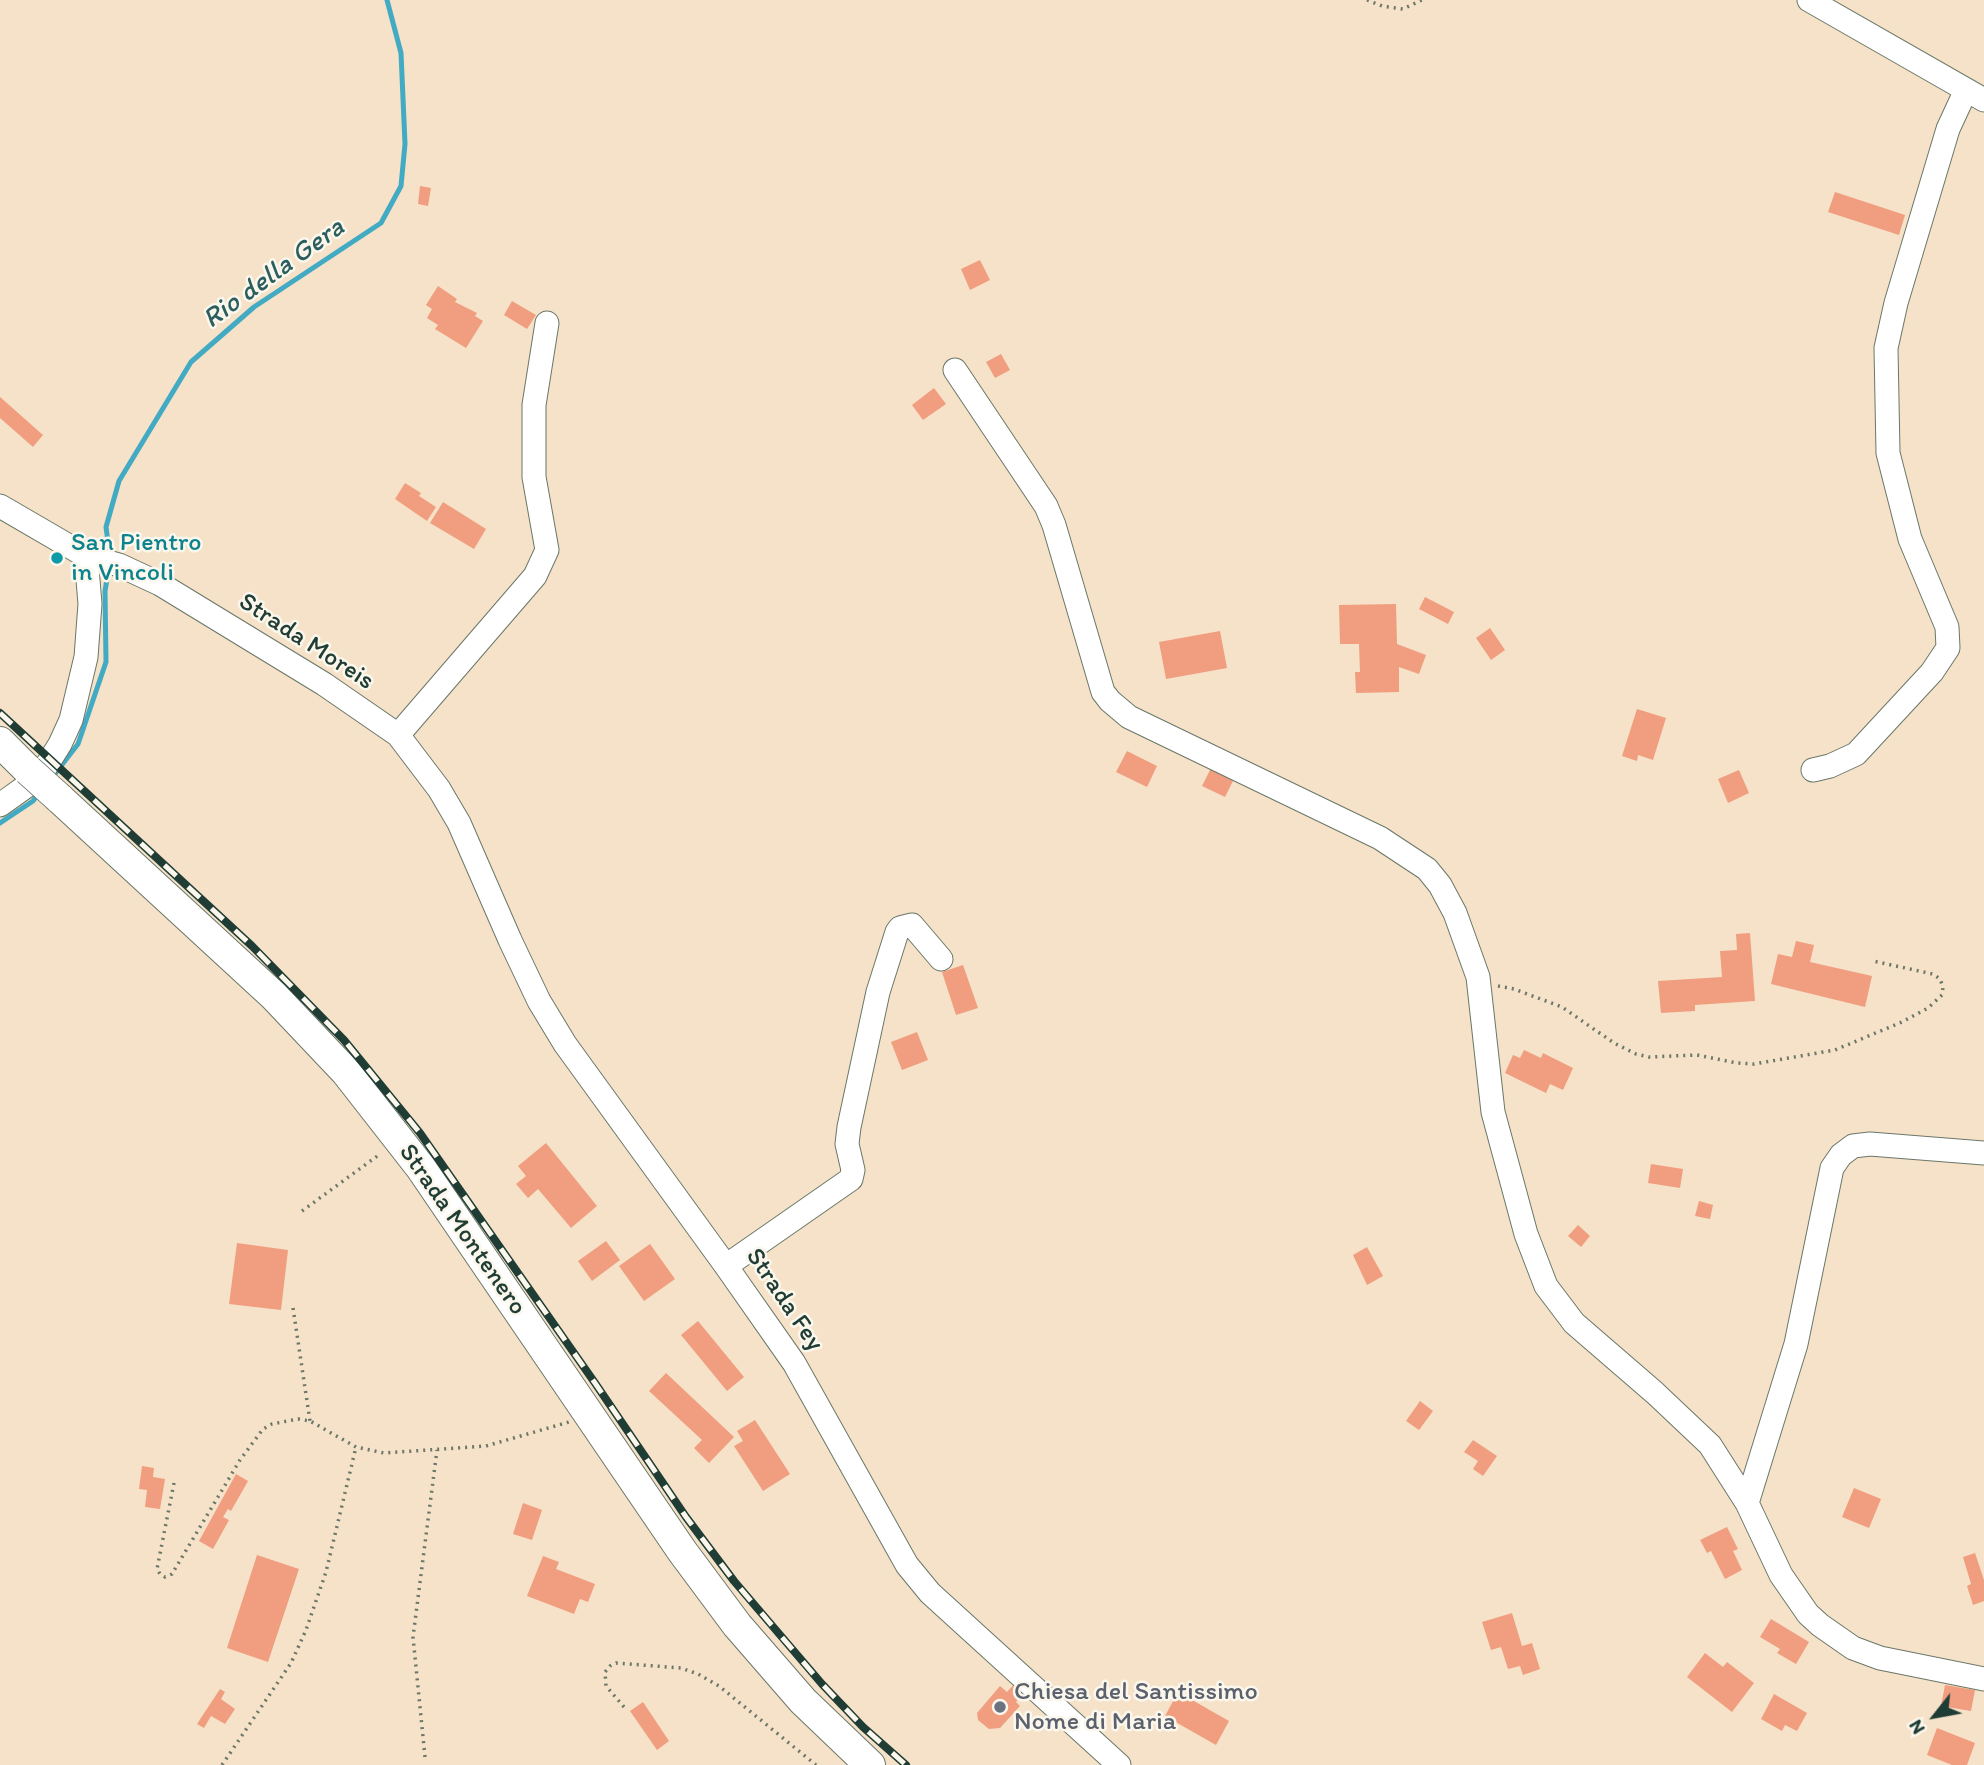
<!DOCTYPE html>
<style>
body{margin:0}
#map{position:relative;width:1984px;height:1765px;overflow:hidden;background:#f5e2c8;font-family:Itim,sans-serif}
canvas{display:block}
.north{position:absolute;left:1900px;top:1681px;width:70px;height:70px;-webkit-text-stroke:5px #fbf7ec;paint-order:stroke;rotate:239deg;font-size:19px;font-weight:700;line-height:28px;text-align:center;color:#1f3d34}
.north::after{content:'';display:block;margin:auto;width:24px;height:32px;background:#1f3d34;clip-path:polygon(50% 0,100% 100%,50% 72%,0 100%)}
</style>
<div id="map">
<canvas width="1984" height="1765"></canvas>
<div class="north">N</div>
</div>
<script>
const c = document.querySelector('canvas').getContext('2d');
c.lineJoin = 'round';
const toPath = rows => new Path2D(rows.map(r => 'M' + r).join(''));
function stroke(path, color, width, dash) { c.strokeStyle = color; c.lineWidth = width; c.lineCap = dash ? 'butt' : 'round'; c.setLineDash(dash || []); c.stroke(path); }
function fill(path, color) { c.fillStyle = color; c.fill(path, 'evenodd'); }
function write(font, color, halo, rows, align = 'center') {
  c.font = font + ' Itim,sans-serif'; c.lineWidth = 5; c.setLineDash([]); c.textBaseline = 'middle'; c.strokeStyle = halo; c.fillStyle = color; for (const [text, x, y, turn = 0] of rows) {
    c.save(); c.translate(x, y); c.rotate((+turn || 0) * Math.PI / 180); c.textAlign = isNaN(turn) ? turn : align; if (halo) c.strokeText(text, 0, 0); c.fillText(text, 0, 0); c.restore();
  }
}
const stream = toPath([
 [110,557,106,527,119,481,191,362,254,307,381,223,401,186,405,144,401,53,387,0],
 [54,775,78,744,106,662,105,591,109,567],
 [0,823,33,801,39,793]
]);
const building = toPath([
 [420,186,431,188,428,206,418,204],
 [1835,192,1905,215,1899,235,1828,212],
 [980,260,990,280,970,290,961,269],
 [438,286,457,299,455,302,477,313,475,316,483,321,466,348,435,329,438,325,427,318,432,309,426,305],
 [512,301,536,315,527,329,504,315],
 [1001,354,1010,370,995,378,986,362],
 [934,388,946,404,923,420,912,405],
 [0,397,43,435,33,447,0,418],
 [405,483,421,493,419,496,436,507,427,521,395,499],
 [443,502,486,529,474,549,430,523],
 [1425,597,1454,612,1448,624,1419,609],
 [1396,604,1397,644,1426,655,1419,674,1399,667,1399,692,1356,693,1355,672,1360,672,1359,644,1340,644,1339,605],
 [1490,628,1505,650,1491,660,1476,638],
 [1220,631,1227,668,1166,679,1159,642],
 [1637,709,1666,718,1653,760,1638,755,1637,761,1622,756],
 [1127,751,1157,766,1147,787,1116,772],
 [1212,766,1235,777,1225,797,1202,786],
 [1739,770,1749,793,1728,803,1718,779],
 [1750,933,1755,1001,1695,1005,1695,1011,1661,1013,1658,981,1722,977,1720,951,1737,950,1736,934],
 [1796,941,1814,945,1810,962,1872,976,1865,1007,1771,984,1778,954,1792,957],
 [963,965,978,1008,956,1015,942,972],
 [917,1032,928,1060,902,1070,891,1042],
 [1524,1050,1541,1058,1543,1053,1573,1068,1563,1090,1550,1084,1546,1093,1505,1073,1513,1055,1520,1058],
 [546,1143,597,1206,571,1228,538,1189,528,1198,516,1184,526,1176,518,1166],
 [1651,1164,1683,1169,1680,1188,1648,1183],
 [1699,1201,1713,1205,1710,1219,1695,1216],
 [1578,1225,1590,1236,1581,1247,1568,1236],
 [606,1241,620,1260,592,1281,578,1261],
 [237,1243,288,1250,281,1310,229,1304],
 [650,1244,675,1279,644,1301,619,1266],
 [1367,1247,1383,1276,1367,1285,1353,1255],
 [698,1321,744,1377,727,1391,681,1335],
 [666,1373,734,1437,709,1463,694,1448,702,1440,649,1391],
 [1420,1401,1433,1411,1419,1430,1406,1421],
 [755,1420,790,1474,763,1491,734,1446,743,1441,737,1431],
 [1473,1440,1497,1456,1483,1476,1473,1469,1478,1461,1464,1452],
 [142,1466,154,1468,153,1477,165,1479,160,1509,145,1507,147,1490,139,1489],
 [236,1474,248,1481,231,1511,228,1509,223,1517,229,1520,213,1549,199,1541],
 [1854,1488,1881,1499,1869,1528,1842,1517],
 [523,1503,542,1510,532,1540,513,1534],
 [1727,1527,1738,1549,1733,1551,1742,1570,1725,1579,1711,1551,1707,1553,1700,1540],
 [1975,1553,1984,1580,1984,1601,1973,1605,1967,1586,1971,1584,1963,1557],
 [257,1555,299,1569,268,1662,227,1648],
 [543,1556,559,1562,556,1569,595,1584,588,1602,580,1599,574,1614,527,1596],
 [1512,1613,1522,1646,1532,1643,1540,1669,1523,1675,1520,1666,1508,1669,1501,1647,1491,1650,1482,1622],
 [1771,1619,1809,1642,1796,1664,1777,1653,1780,1649,1760,1637],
 [1705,1653,1723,1667,1727,1662,1754,1683,1732,1712,1687,1677],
 [1016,1682,1025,1691,1016,1702,1020,1706,1000,1728,989,1729,978,1720,977,1713,1000,1686,1007,1692],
 [1945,1685,1975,1690,1971,1711,1941,1706],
 [220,1689,225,1692,221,1699,235,1709,225,1724,211,1716,204,1728,197,1724],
 [1178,1692,1229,1721,1216,1745,1165,1716],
 [1774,1694,1807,1713,1797,1731,1785,1725,1782,1731,1761,1719],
 [643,1702,669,1741,657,1750,630,1711],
 [1937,1728,1975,1743,1967,1765,1952,1765,1927,1755]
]);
const path = toPath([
 [1367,0,1382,6,1403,9,1422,0],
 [1498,986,1514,989,1562,1007,1614,1043,1636,1054,1649,1057,1697,1055,1737,1063,1754,1064,1835,1050,1902,1022,1928,1008,1942,995,1943,987,1940,979,1933,974,1873,961],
 [302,1211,380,1154],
 [293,1308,310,1421],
 [174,1483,157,1569,160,1574,165,1577,172,1574,240,1460,263,1429,272,1424,298,1419,310,1421,356,1447,384,1453,486,1446,569,1422],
 [624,1707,606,1686,605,1672,610,1666,616,1663,681,1668,698,1674,719,1686,816,1765],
 [425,1757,413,1637,437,1450],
 [222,1765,291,1663,306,1630,326,1572,356,1447]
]);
const minor = toPath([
 [1809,0,1984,100],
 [955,370,1046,506,1054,525,1103,692,1110,701,1129,717,1380,838,1427,869,1440,885,1455,913,1478,977,1493,1112,1526,1234,1546,1286,1574,1323,1655,1393,1710,1445,1747,1503,1781,1575,1808,1614,1820,1625,1853,1648,1880,1658,1984,1679],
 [0,506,86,556,119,565,160,584,324,684,398,735,439,789,459,823,510,940,539,1001,565,1044,726,1266,794,1363,907,1565,930,1593,1119,1765],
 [398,735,535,576,547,550,534,477,534,405,547,323],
 [1813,770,1830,766,1856,754,1932,672,1948,648,1947,627,1910,539,1888,453,1886,348,1896,303,1948,129,1966,90],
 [0,805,28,785,45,768,60,744,71,720,86,657,90,604,86,556],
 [726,1266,851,1179,853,1170,847,1144,849,1127,878,992,897,932,900,928,912,925,941,959],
 [1747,1503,1796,1344,1832,1168,1841,1155,1853,1146,1870,1144,1984,1153]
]);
const major = toPath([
 [0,742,28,770],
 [59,798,274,996,346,1072,421,1168,682,1551,737,1625,803,1701,870,1765]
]);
const rail = toPath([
 [0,713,252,946,344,1040,420,1133,595,1383,686,1517,734,1581,822,1684,863,1727,906,1765]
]);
const majorBridge = toPath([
 [28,770,59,798]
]);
const markers = [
 [57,558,7,"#0f9aa8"],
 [1000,1707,7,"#6b7280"]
];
const cultureNames = [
 ["San Pientro",71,543],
 ["in Vincoli",71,573]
];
const streetNames = [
 ["Strada Moreis",306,642,33],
 ["Strada Montenero",462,1230,55],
 ["Strada Fey",784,1300,56]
];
const worshipNames = [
 ["Chiesa del Santissimo",1014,1692],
 ["Nome di Maria",1014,1722]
];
const waterNames = [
 ["Rio della Gera",274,274,-36]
];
stroke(stream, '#42aac2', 5);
fill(building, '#f09e7f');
stroke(minor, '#6a7768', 25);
stroke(major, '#6a7768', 32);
stroke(path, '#6a7768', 3.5, [2, 5]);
stroke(minor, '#fff', 23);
stroke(major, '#fff', 30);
stroke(rail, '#1f3d34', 8);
stroke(rail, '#fbf7ec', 5, [16]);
stroke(majorBridge, '#6a7768', 32, []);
stroke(majorBridge, '#fff', 30);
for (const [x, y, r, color] of markers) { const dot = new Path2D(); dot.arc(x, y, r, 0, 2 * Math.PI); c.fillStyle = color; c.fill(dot); stroke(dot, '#fbf7ec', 2.5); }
write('26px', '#0d838f', '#fbf7ec', cultureNames, 'left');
write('26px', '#1f3d34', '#fbf7ec', streetNames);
write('26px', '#5b616d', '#fbf7ec', worshipNames, 'left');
write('italic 28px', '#2a5e5f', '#fbf7ec', waterNames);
</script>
